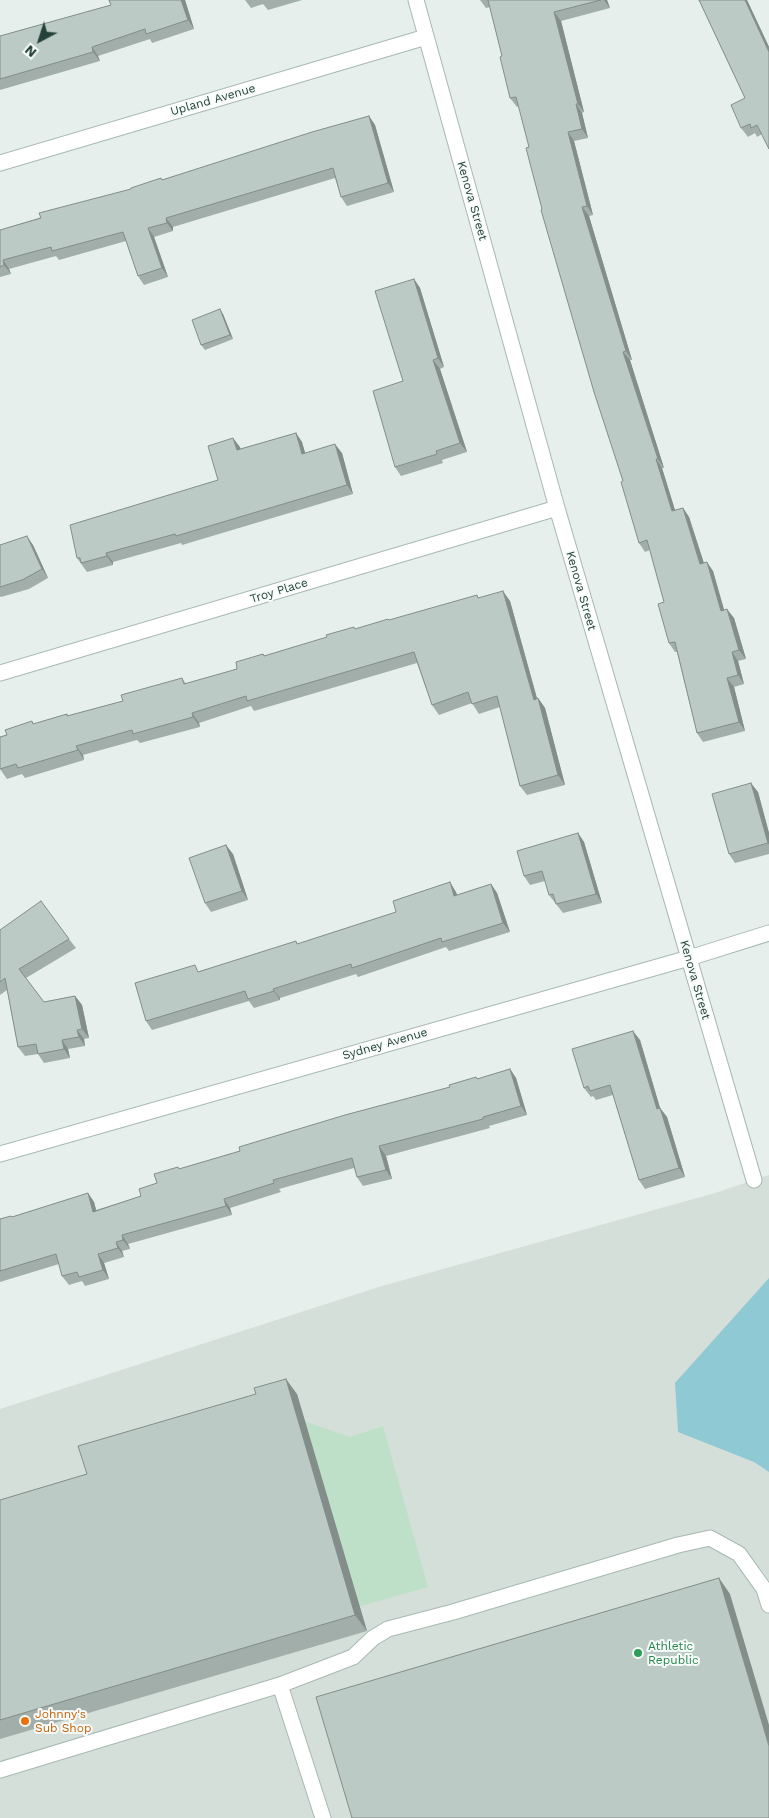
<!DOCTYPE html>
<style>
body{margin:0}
#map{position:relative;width:769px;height:1818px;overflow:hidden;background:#e6efeb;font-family:"Work Sans",sans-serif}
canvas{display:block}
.north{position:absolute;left:15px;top:15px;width:50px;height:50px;-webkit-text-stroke:4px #f7fbf9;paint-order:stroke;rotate:220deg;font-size:14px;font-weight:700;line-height:20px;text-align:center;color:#24423a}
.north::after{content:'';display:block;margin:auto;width:18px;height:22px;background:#24423a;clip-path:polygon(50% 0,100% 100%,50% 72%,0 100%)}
</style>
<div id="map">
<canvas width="769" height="1818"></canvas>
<div class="north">N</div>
</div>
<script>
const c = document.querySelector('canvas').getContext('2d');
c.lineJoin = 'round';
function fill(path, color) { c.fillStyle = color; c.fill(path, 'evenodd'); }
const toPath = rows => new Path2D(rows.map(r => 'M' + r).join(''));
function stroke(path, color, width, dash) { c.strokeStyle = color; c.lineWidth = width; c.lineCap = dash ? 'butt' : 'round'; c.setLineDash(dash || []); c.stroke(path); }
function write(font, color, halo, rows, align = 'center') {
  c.font = font + ' "Work Sans",sans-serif'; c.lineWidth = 4; c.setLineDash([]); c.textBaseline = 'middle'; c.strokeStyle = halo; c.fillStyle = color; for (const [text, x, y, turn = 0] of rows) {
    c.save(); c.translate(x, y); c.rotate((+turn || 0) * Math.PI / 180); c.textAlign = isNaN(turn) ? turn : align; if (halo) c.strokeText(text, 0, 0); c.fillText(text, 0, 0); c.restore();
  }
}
const built = toPath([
 [769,1175,769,1818,0,1818,0,1409,382,1286,715,1193]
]);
const green = toPath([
 [301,1420,350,1437,383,1426,428,1587,358,1607]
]);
const water = toPath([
 [769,1278,769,1472,754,1462,678,1432,675,1383]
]);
const service = toPath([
 [280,1685,323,1818],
 [0,1770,280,1685,353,1657,373,1638,388,1629,453,1612,678,1545,710,1538,739,1554,764,1589,769,1605]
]);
const minor = toPath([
 [416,0,557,508,754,1180],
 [0,163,426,37],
 [0,673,557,508],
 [0,1154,689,958,769,933]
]);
const wall = toPath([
 [185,0,194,29,152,43,150,39,98,56,100,61,0,90,0,36],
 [245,0,302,0,268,10,263,4,251,8],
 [480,0,607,0,610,8,561,21,584,112,582,113,588,138,574,141,593,215,589,216,632,360,630,360,664,468,662,468,675,510,683,508,689,517,704,563,713,571,724,610,734,618,746,659,738,661,744,684,734,687,745,731,703,742,697,733,677,652,675,652,669,643,664,602,650,550,645,552,639,543,623,481,542,209,529,147,519,106,517,107,510,98,502,56,490,7,486,8],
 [699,0,747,0,769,47,769,149,762,134,757,137,755,133,748,137,741,128,745,98],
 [369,116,375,125,394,192,347,206,341,197,335,178,173,227,173,231,154,237,168,277,144,285,138,276,126,241,59,260,56,256,9,269,11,274,0,277,0,230],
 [414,279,420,288,444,367,440,369,467,452,442,460,443,463,401,476,395,467],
 [223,314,233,339,205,350,201,345],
 [296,433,302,442,305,453,342,453,353,494,182,545,181,543,113,562,113,565,87,572,77,558,218,480,233,438,240,449],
 [0,545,33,545,48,578,29,589,1,597,0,596],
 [479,598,510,601,537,699,538,698,545,708,565,785,527,795,520,786,500,707,479,714,472,703,439,715,432,705,417,663,254,711,251,706,199,723,200,727,140,743,137,740,83,755,84,760,25,778,22,774,7,779,0,769,0,737,34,724,67,714,68,716,123,701,182,678,186,684,237,669,263,654,265,656,356,629],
 [758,792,769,833,769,854,735,863,729,854],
 [578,833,584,842,602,903,563,913,549,895,545,881,530,885,524,876],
 [233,854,248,900,211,912,205,903],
 [491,884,497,893,510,932,449,951,446,947,358,977,356,974,280,998,280,1000,254,1008,249,1001,152,1030,146,1021,200,971,298,944,396,912,456,892,457,895],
 [0,930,69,939,76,948,26,978,44,1002,75,996,82,1005,89,1038,84,1039,85,1046,68,1049,70,1058,44,1063,38,1054,25,1056,18,1047,7,990,0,995],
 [640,1040,660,1108,667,1117,685,1177,645,1189,639,1180,613,1095,596,1100,593,1096,591,1097,584,1088],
 [510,1069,516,1078,527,1115,489,1126,490,1128,386,1156,392,1179,363,1186,357,1177,354,1168,279,1189,281,1192,230,1208,232,1215,128,1244,130,1249,122,1251,124,1257,104,1263,109,1279,85,1286,82,1281,69,1285,62,1276,59,1264,0,1282,0,1219,11,1216,12,1217,88,1193,94,1202,96,1210,141,1196,157,1183,179,1169,240,1151],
 [297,1394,367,1631,0,1739,0,1500,87,1474]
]);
const shadedWall = toPath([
 [181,0,185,0,194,29,188,20],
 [604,0,607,0,610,8],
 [745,0,747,0,769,47,769,52],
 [554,12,561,21,584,112,578,104],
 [92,47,98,56,100,61,93,52],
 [576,104,582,113,588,138,582,129],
 [369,116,375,125,394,192,388,183],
 [568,132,574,141,593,215,587,206],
 [582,207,589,216,632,360,626,351],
 [166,218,173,227,173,231,167,223],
 [148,228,154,237,168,277,162,268],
 [3,260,9,269,11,274,4,265],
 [414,279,420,288,444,367,438,358],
 [220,309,223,314,233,339,230,335],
 [623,352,630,360,664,468,658,459],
 [433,360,440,369,467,452,460,443],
 [296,433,302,442,308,463,302,454],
 [233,438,240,447,244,459,237,450],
 [335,444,342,453,353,494,347,485],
 [656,459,662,468,678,520,672,511],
 [683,508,689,517,707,573,700,564],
 [27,536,33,545,48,578,42,569],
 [106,553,113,562,113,565,107,556],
 [707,562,713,571,727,620,721,611],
 [503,591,510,601,540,709,534,700],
 [727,609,734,618,746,659,739,650],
 [732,652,738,661,744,684,738,675],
 [727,678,734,687,745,731,739,722],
 [538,698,545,708,565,785,558,775],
 [192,713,199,723,200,727,193,717],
 [76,746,83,755,84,760,78,750],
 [751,783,758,792,769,833,769,845,768,843],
 [578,833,584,842,602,903,596,894],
 [226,845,233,854,248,900,242,891],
 [450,882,456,892,460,905,454,896],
 [491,884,497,893,510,932,503,923],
 [273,989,280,998,280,1000,274,991],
 [75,996,82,1005,89,1038,82,1029],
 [77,1030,84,1039,85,1046,79,1037],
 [633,1031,640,1040,663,1118,657,1109],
 [62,1040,68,1049,70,1058,64,1049],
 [510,1069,516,1078,527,1115,521,1106],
 [660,1108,667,1117,685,1177,679,1168],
 [379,1146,386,1156,392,1179,386,1170],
 [88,1193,94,1202,99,1221,93,1212],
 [224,1199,230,1208,232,1215,226,1206],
 [122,1235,128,1244,130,1249,123,1240],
 [116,1242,122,1251,124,1257,118,1248],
 [98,1254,104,1263,109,1279,103,1270],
 [286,1379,297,1394,367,1631,355,1615],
 [719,1578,730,1594,769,1725,769,1746]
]);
const building = toPath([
 [109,0,181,0,188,20,146,34,145,29,92,47,93,52,0,79,0,36,111,5,109,0],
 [488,0,601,0,554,12,578,104,576,104,582,129,568,132,587,206,582,207,626,351,623,352,658,459,656,459,672,511,683,508,700,564,707,562,721,611,727,609,739,650,732,652,738,675,727,678,739,722,697,733,675,642,669,643,658,604,664,602,647,540,639,543,621,482,623,481,594,392,541,210,542,209,526,148,529,147,516,97,510,98,500,57,502,56,488,0],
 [699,0,745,0,769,52,769,149,757,125,751,128,750,124,741,128,731,105,745,98,699,0],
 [369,116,388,183,341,197,333,168,166,218,167,223,148,228,162,268,138,276,123,232,52,251,51,247,3,260,4,265,0,267,0,230,41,218,39,213,131,189,131,188,161,178,162,180,312,132,369,116],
 [414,279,438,358,433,360,460,443,436,451,437,454,395,467,373,391,403,381,375,291,414,279],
 [220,309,230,335,201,345,192,320,220,309],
 [296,433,302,454,335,444,347,485,176,536,175,534,106,553,107,556,81,563,80,558,77,558,70,525,218,480,208,446,233,438,237,450,296,433],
 [27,536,42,569,22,580,0,587,0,545,27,536],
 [503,591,534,700,538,698,558,775,520,786,497,696,472,704,468,692,432,705,414,652,247,701,246,696,192,713,193,717,133,734,132,730,76,746,78,750,18,768,16,764,0,769,0,737,7,735,5,730,32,721,33,724,67,714,67,716,123,701,121,695,182,678,184,684,237,669,236,662,263,654,264,656,327,637,326,635,354,627,355,629,388,619,389,620,477,595,478,598,503,591],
 [751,783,768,843,729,854,712,794,751,783],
 [578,833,596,894,556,904,553,894,549,895,542,871,524,876,517,851,578,833],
 [226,845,242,891,205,903,189,858,226,845],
 [450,882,454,896,491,884,503,923,442,942,441,938,352,968,351,964,273,989,274,991,248,999,245,991,146,1021,135,983,195,965,198,972,296,941,297,944,396,912,393,901,450,882],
 [41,901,69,939,19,969,44,1002,75,996,82,1029,77,1030,79,1037,62,1040,64,1049,38,1054,36,1044,18,1047,5,978,0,982,0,930,41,901],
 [633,1031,657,1109,660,1108,679,1168,639,1180,610,1085,590,1091,588,1086,584,1088,572,1049,633,1031],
 [510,1069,521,1106,483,1117,483,1119,379,1146,386,1170,357,1177,352,1158,273,1180,274,1183,224,1199,226,1206,122,1235,123,1240,116,1242,118,1248,98,1254,103,1270,79,1277,77,1272,62,1276,56,1254,0,1271,0,1219,11,1216,12,1217,88,1193,93,1212,141,1196,139,1189,157,1183,154,1174,178,1167,179,1169,240,1151,239,1147,345,1115,450,1087,449,1085,476,1077,477,1079,510,1069],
 [286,1379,355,1615,0,1720,0,1500,87,1474,78,1446,256,1394,254,1388,286,1379],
 [719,1578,769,1746,769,1818,352,1818,316,1697,719,1578]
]);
const markers = [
 [638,1653,5,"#2e9e5b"],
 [25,1721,5,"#e8710a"]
];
const streetNames = [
 ["Upland Avenue",213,100,-16],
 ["Kenova Street",472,201,74],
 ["Troy Place",279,591,-17],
 ["Kenova Street",581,591,74],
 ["Kenova Street",695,980,74],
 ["Sydney Avenue",385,1044,-16]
];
const leisureNames = [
 ["Athletic",648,1646],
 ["Republic",648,1660]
];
const foodNames = [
 ["Johnny's",35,1714],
 ["Sub Shop",35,1728]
];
fill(built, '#d4dfda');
fill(green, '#bfe0c8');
fill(water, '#8ec9d4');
stroke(service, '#a8b8b2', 17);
stroke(minor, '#a8b8b2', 17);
stroke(service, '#fff', 15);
stroke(minor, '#fff', 15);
fill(wall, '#a1aea9');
fill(shadedWall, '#838d89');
fill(building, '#bbcac4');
stroke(building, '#838d89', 1);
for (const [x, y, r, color] of markers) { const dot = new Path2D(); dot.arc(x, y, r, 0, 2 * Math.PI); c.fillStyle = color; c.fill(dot); stroke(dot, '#f7fbf9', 2); }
write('12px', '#24423a', '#f7fbf9', streetNames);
write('12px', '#27864d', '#f7fbf9', leisureNames, 'left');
write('12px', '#c56008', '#f7fbf9', foodNames, 'left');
</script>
